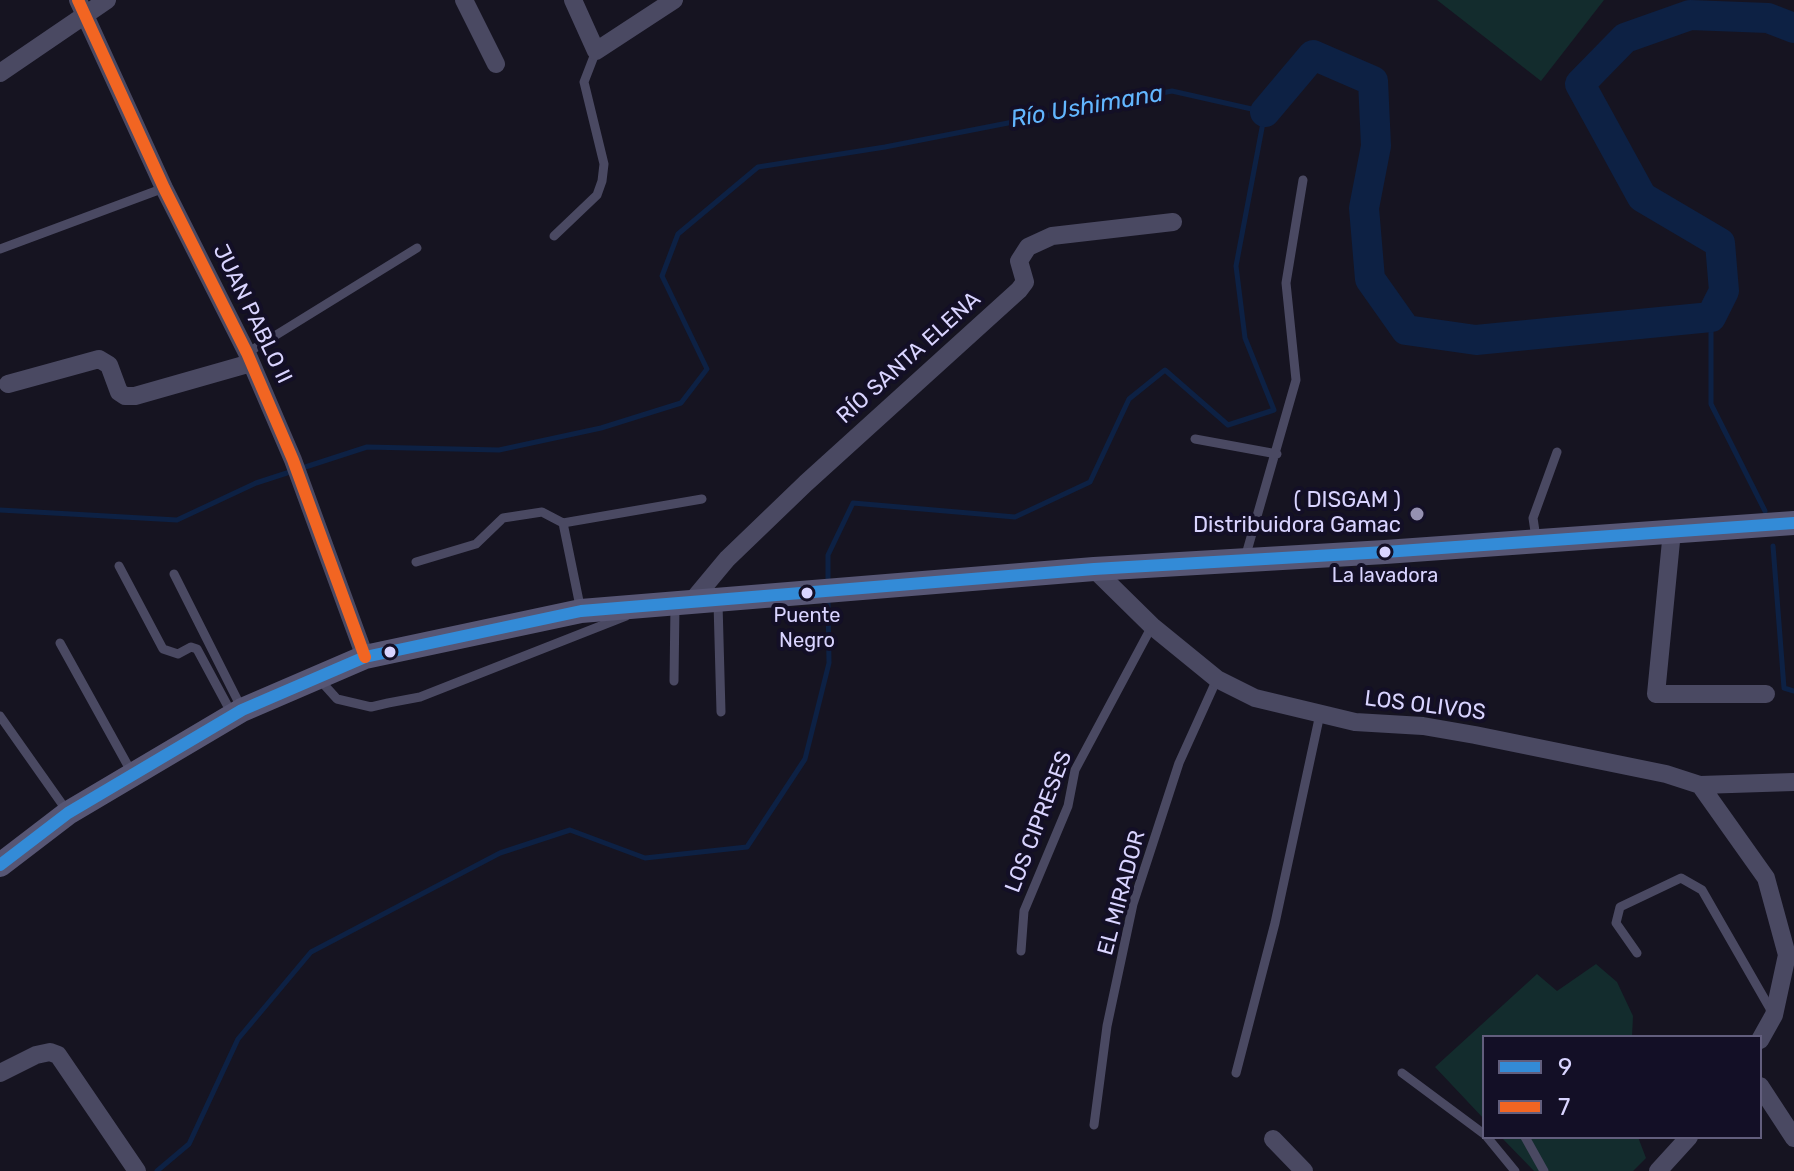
<!DOCTYPE html>
<meta charset="utf-8">
<style>
body{margin:0}
#map{position:relative;width:1794px;height:1171px;overflow:hidden;background:#161421;font-family:Rubik,sans-serif}
canvas{display:block}
.legend{position:absolute;left:1482px;top:1035px;width:280px;height:104px;box-sizing:border-box;background:#130f26;border:2px solid #625e7d;margin:0;padding:10px 14px;list-style:none;font-size:24px;color:#d9d4ff}
.legend li{display:flex;align-items:center;gap:16px;height:40px}
.legend b{width:40px;border:2px solid #625e7d}
</style>
<div id="map">
<canvas width="1794" height="1171"></canvas>
<ul class="legend">
<li><b style="height:10px;background:#338bd7"></b>9</li>
<li><b style="height:10px;background:#f26522"></b>7</li>
</ul>
</div>
<script>
const c = document.querySelector('canvas').getContext('2d');
c.lineJoin = 'round';
function fill(path, color) { c.fillStyle = color; c.fill(path, 'evenodd'); }
const toPath = rows => new Path2D(rows.map(r => 'M' + r).join(''));
function stroke(path, color, width, dash) { c.strokeStyle = color; c.lineWidth = width; c.lineCap = dash ? 'butt' : 'round'; c.setLineDash(dash || []); c.stroke(path); }
function write(font, color, halo, rows, align = 'center') {
  c.font = font + ' Rubik,sans-serif'; c.lineWidth = 8; c.setLineDash([]); c.textBaseline = 'middle'; c.strokeStyle = halo; c.fillStyle = color; for (const [text, x, y, turn = 0] of rows) {
    c.save(); c.translate(x, y); c.rotate((+turn || 0) * Math.PI / 180); c.textAlign = isNaN(turn) ? turn : align; if (halo) c.strokeText(text, 0, 0); c.fillText(text, 0, 0); c.restore();
  }
}
const green = toPath([
 [1437,0,1604,0,1541,81],
 [1596,964,1617,982,1633,1016,1632,1037,1484,1037,1484,1119,1435,1067,1537,974,1557,991],
 [1501,1137,1638,1137,1646,1158,1633,1171,1534,1171]
]);
const stream = toPath([
 [1711,317,1711,404,1765,511],
 [0,510,177,520,256,483,367,447,499,450,601,428,681,403,707,369,662,276,678,234,758,167,885,147,1172,91,1265,112,1236,266,1245,338,1274,410,1228,425,1165,370,1129,399,1090,482,1015,517,853,503,828,555,828,585],
 [1773,546,1784,688,1794,691],
 [157,1171,189,1144,238,1039,311,952,500,853,570,830,645,858,747,847,805,759,829,663,828,599]
]);
const river = toPath([
 [1265,112,1313,55,1373,81,1376,146,1364,208,1370,279,1406,330,1476,340,1711,317,1724,291,1720,243,1642,197,1580,84,1625,38,1690,15,1768,18,1794,28]
]);
const service = toPath([
 [554,236,597,195,602,181,604,164,584,82,596,51],
 [0,249,164,188],
 [247,353,417,248],
 [1195,439,1277,454],
 [563,523,702,499],
 [1536,538,1533,518,1557,452],
 [1245,558,1296,380,1286,283,1303,180],
 [416,562,476,544,503,518,542,512,563,523,581,611],
 [119,566,163,649,178,654,191,647,197,649,232,714],
 [174,574,241,707],
 [718,603,721,712],
 [60,643,132,773],
 [319,679,337,699,371,707,388,703,420,697,626,616],
 [674,681,675,605],
 [0,716,67,811],
 [1021,951,1024,911,1068,806,1075,770,1152,626],
 [1637,953,1616,923,1620,907,1681,878,1702,890,1772,1012],
 [1236,1073,1275,923,1320,714],
 [1402,1073,1484,1134],
 [1094,1125,1107,1026,1133,904,1179,763,1217,679],
 [1487,1137,1515,1171],
 [1525,1137,1544,1171]
]);
const minor = toPath([
 [78,0,164,188,247,353,293,460,365,657],
 [464,0,496,64],
 [573,0,596,51,674,0],
 [0,73,107,0],
 [8,384,99,359,109,365,119,392,125,396,135,396,251,363],
 [1672,531,1656,694,1766,694],
 [1094,569,1152,626,1217,679,1255,698,1355,722,1423,726,1475,735,1666,774,1700,785,1794,782],
 [692,601,727,559,806,483,1019,290,1025,282,1019,261,1028,247,1052,236,1173,222],
 [1700,785,1766,878,1787,955,1774,1015,1760,1040],
 [0,1073,36,1055,50,1052,58,1055,137,1171],
 [1760,1086,1794,1138],
 [1273,1139,1304,1171],
 [1658,1171,1689,1137]
]);
const secondary = toPath([
 [0,865,68,813,242,710,365,657,581,611,1094,569,1385,552,1794,523]
]);
const bus1 = toPath([
 [0,865,68,813,242,710,365,657,581,611,1094,569,1385,552,1794,523]
]);
const bus2 = toPath([
 [78,0,164,188,247,353,293,460,365,657]
]);
const markers = [
 [1417,514,8,"#9591b1"],
 [1385,552,7,"#d9d4ff"],
 [807,593,7,"#d9d4ff"],
 [390,652,7,"#d9d4ff"]
];
const busNames = [
 ["La lavadora",1385,576],
 ["Puente",807,616],
 ["Negro",807,641]
];
const streetNames = [
 ["JUAN PABLO II",252,314,64],
 ["RÍO SANTA ELENA",909,358,-42],
 ["LOS OLIVOS",1425,706,7],
 ["LOS CIPRESES",1039,822,-69],
 ["EL MIRADOR",1122,893,-75]
];
const poiNames = [
 ["( DISGAM )",1401,501],
 ["Distribuidora Gamac",1401,526]
];
const waterNames = [
 ["Río Ushimana",1087,107,-10]
];
fill(green, '#132c2d');
stroke(stream, '#0d2144', 5);
stroke(river, '#0d2144', 30);
stroke(service, '#4a4962', 9);
stroke(minor, '#4a4962', 18);
stroke(secondary, '#575674', 24);
stroke(bus1, '#338bd7', 12);
stroke(bus2, '#f26522', 12);
for (const [x, y, r, color] of markers) { const dot = new Path2D(); dot.arc(x, y, r, 0, 2 * Math.PI); c.fillStyle = color; c.fill(dot); stroke(dot, '#130f26', 3); }
write('20px', '#d9d4ff', '#130f26', busNames);
write('22px', '#d9d4ff', '#130f26', streetNames);
write('22px', '#d9d4ff', '#130f26', poiNames, 'right');
write('italic 24px', '#62b6ff', '#130f26', waterNames);
</script>
